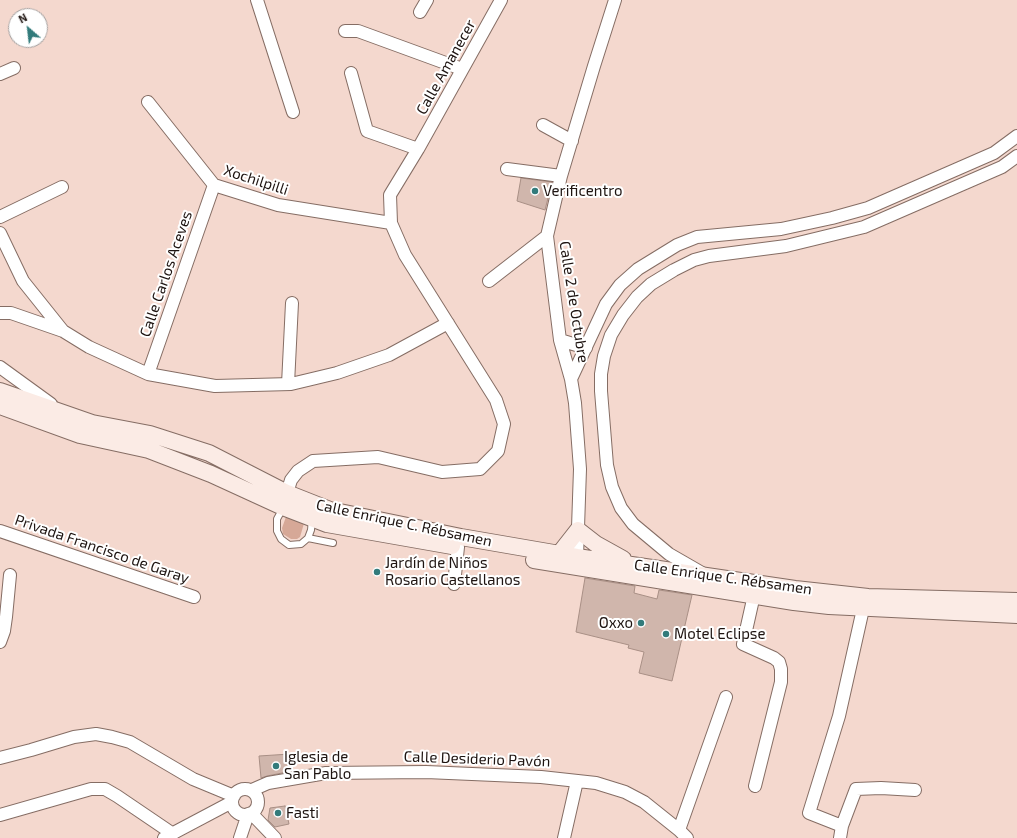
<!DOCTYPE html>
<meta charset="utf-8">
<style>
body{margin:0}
#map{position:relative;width:1017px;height:838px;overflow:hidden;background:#f4d8ce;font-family:"Exo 2",sans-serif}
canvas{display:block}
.north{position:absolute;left:8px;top:8px;width:40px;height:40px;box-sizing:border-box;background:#fff;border:1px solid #a5a1a0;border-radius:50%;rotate:332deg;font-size:11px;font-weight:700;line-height:16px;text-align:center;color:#1e1411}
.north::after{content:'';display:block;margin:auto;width:14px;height:18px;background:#327b7b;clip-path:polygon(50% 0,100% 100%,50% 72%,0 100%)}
</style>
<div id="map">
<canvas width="1017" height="838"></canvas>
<div class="north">N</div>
</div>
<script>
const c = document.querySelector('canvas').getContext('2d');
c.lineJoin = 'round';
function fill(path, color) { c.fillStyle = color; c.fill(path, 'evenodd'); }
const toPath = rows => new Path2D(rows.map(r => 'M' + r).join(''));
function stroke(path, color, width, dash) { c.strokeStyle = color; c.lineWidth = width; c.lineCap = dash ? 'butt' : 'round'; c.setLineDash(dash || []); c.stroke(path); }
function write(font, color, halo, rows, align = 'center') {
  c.font = font + ' "Exo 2",sans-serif'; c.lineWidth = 4; c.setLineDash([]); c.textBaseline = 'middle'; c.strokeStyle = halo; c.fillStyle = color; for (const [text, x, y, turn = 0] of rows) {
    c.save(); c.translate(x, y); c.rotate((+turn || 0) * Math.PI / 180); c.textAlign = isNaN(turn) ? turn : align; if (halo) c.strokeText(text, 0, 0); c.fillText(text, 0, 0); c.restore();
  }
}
const green = toPath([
 [287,514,305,520,300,537,297,539,291,539,283,534,282,528]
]);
const building = toPath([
 [521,178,552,182,545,210,517,201,521,178],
 [585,578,635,586,634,593,657,599,659,590,692,595,672,681,639,673,644,652,628,648,629,645,576,632,585,578],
 [290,754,292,771,267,776,261,778,259,756,290,754],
 [285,806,289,824,275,827,268,820,270,808,285,806]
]);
const service = toPath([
 [283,508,277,519,277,531,281,539,289,545,301,544,308,538,311,530,312,519],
 [308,538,333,543]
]);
const minor = toPath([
 [257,0,293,112],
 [420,12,427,0],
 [345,31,358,31,462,69],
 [351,73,367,131,418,149],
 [0,74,14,68],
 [148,102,214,185,278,205,391,223],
 [543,125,572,141],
 [507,169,561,176],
 [0,217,62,187],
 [0,233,23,281,63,331,89,347,148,374,215,386,291,384,337,373,389,355,448,323],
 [489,281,547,236],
 [0,313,11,313,63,331],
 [560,340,586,348],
 [0,367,51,404,51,407],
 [148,374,214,185],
 [571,379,606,304,620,285,638,269,677,245,697,237,781,229,832,218,868,208,994,153,1017,136],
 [288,384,292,303],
 [287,493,291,480,298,471,313,461,378,457,442,472,480,469,498,451,504,424,496,400,405,255,391,223,390,195,418,149,501,0],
 [0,531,194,597],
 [580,563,577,557,580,469,575,403,571,379,560,340,547,236,561,176,594,66,615,0],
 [702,573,669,554,633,524,621,508,612,487,607,465,601,391,601,374,604,356,611,335,623,315,637,297,651,284,674,270,694,260,709,256,786,246,864,227,1002,167,1017,156],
 [454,584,458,547],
 [754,595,743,644,774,658,779,662,781,669,781,682,755,786],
 [0,642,4,631,6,617,10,575],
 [0,758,31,750,74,737,96,734,112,737,130,742,193,779,234,796],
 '232 802a13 13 0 1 1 26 0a13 13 0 1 1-26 0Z',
 [252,790,268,783,326,773,426,772,541,777,596,783,625,792,644,802,679,830,687,838],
 [251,813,275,838],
 [0,815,91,789,105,789,117,796,173,834],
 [842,826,809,813,839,716,863,609],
 [679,830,726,697],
 [164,838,232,802],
 [240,838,248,814],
 [564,838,577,781],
 [840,838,842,826,856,789,881,788,915,790]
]);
const secondary = toPath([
 [0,391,92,423,150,434,209,453,287,493,330,510,461,537,577,557,795,589,868,597,1017,601],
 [0,406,80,435,149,450,211,474,283,507,327,524,452,546],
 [560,553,578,530,596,544,623,559],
 [534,560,794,602,829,606,1017,615]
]);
const markers = [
 [535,191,4,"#327b7b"],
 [377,572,4,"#327b7b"],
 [641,623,4,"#327b7b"],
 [666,634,4,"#327b7b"],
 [276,766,4,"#327b7b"],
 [278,813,4,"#327b7b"]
];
const streetNames = [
 ["Calle Amanecer",446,67,-61],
 ["Xochilpilli",256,180,18],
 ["Calle Carlos Aceves",166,274,-71],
 ["Calle 2 de Octubre",574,302,81],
 ["Calle Enrique C. Rébsamen",404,523,12],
 ["Privada Francisco de Garay",102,549,19],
 ["Calle Enrique C. Rébsamen",723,577,8],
 ["Calle Desiderio Pavón",477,759,2]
];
const poiNames = [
 ["Verificentro",543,191],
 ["Jardín de Niños",385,563],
 ["Rosario Castellanos",385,580],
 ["Oxxo",633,623,"right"],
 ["Motel Eclipse",674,634],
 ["Iglesia de",284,757],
 ["San Pablo",284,774],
 ["Fasti",286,813]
];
fill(green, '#d6a897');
fill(building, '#d0b6ac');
stroke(building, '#a88f85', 1);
stroke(service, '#856d64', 8);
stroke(minor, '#856d64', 14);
stroke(secondary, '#856d64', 18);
stroke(service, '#fff', 6);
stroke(minor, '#fff', 12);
stroke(secondary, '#fbebe5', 16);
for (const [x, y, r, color] of markers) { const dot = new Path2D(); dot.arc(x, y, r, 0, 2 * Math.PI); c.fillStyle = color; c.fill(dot); stroke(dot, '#fff', 1.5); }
write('15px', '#1e1411', '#fff', streetNames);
write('15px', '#1e1411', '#fff', poiNames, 'left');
</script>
